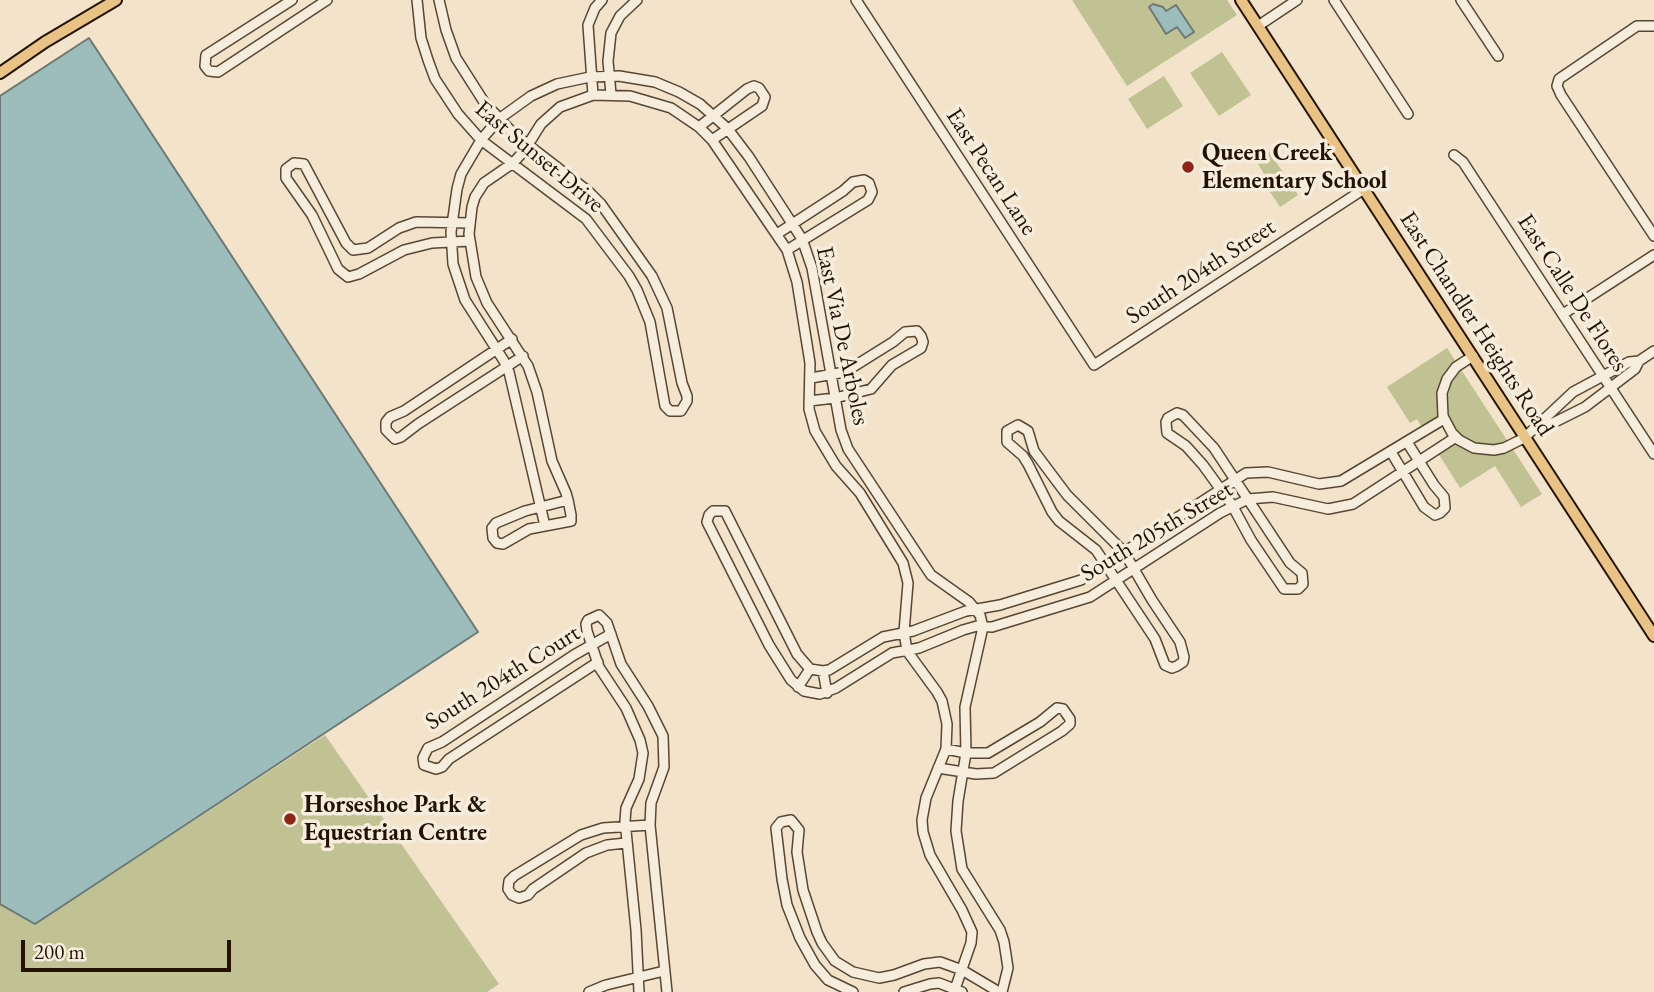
<!DOCTYPE html>
<style>
body{margin:0}
#map{position:relative;width:1654px;height:992px;overflow:hidden;background:#f2e3ca;font-family:"EB Garamond",serif}
canvas{display:block}
.scale{position:absolute;left:21px;top:940px;width:210px;height:32px;box-sizing:border-box;border:4px solid #241201;border-top:0;padding-left:9px;font-size:21px;line-height:24px;white-space:nowrap;color:#241201;-webkit-text-stroke:5px #f7eddd;paint-order:stroke}
</style>
<div id="map">
<canvas width="1654" height="992"></canvas>
<div class="scale">200 m</div>
</div>
<script>
const c = document.querySelector('canvas').getContext('2d');
c.lineJoin = 'round';
function fill(path, color) { c.fillStyle = color; c.fill(path, 'evenodd'); }
const toPath = rows => new Path2D(rows.map(r => 'M' + r).join(''));
function stroke(path, color, width, dash) { c.strokeStyle = color; c.lineWidth = width; c.lineCap = dash ? 'butt' : 'round'; c.setLineDash(dash || []); c.stroke(path); }
function write(font, color, halo, rows, align = 'center') {
  c.font = font + ' "EB Garamond",serif'; c.lineWidth = 7; c.setLineDash([]); c.textBaseline = 'middle'; c.strokeStyle = halo; c.fillStyle = color; for (const [text, x, y, turn = 0] of rows) {
    c.save(); c.translate(x, y); c.rotate((+turn || 0) * Math.PI / 180); c.textAlign = isNaN(turn) ? turn : align; if (halo) c.strokeText(text, 0, 0); c.fillText(text, 0, 0); c.restore();
  }
}
const green = toPath([
 [1072,0,1227,0,1237,15,1127,86],
 [1222,52,1251,95,1219,116,1190,73],
 [1164,76,1183,106,1147,129,1128,99],
 [1266,147,1298,195,1280,207,1262,180,1266,177,1253,156],
 [1447,348,1542,494,1521,507,1495,466,1460,488,1438,453,1454,443,1438,417,1421,426,1417,419,1410,423,1387,387],
 [325,735,499,984,487,992,0,992,0,904,35,924]
]);
const water = toPath([
 [1153,4,1163,7,1166,11,1176,5,1194,32,1185,38,1177,27,1166,34,1149,7,1153,4],
 [89,38,478,632,35,924,0,904,0,96,89,38]
]);
const minor = toPath([
 [292,0,206,55,205,66,209,71,218,72,327,0],
 [417,0,421,38,428,60,435,79,458,114,481,140,586,219,629,276,637,290,650,322,665,406,670,411,681,411,687,401,687,396,682,383,667,308,652,276,601,204,588,191,514,134,484,102,456,58,446,30,439,0],
 [856,0,1094,365,1364,189],
 [1334,0,1408,114],
 [1461,0,1498,56],
 [1258,26,1297,0],
 [1654,26,1637,26,1559,79,1557,86,1561,95,1654,236],
 [611,94,608,61,611,33,620,16,637,0],
 [593,95,588,25,595,8,602,0],
 [699,127,747,89,754,86,759,88,765,97,762,106,712,140],
 [1454,155,1463,162,1654,454],
 [777,234,843,191,853,182,864,180,869,183,872,192,868,200,787,250],
 [470,241,432,243,404,250,359,274,348,277,338,269,312,215,286,178,286,169,294,163,304,164,346,243,353,250,368,248,399,228,416,222,470,223],
 [1563,314,1654,255],
 [512,339,404,411,390,417,386,422,386,430,395,439,401,437,418,424,523,356],
 [1473,356,1456,367,1447,379,1442,393,1443,416,1452,433,1459,440,1474,448,1494,450,1504,448,1524,438,1573,392,1629,362,1639,361,1654,351],
 [809,401,835,398,871,389,892,365,921,348,923,342,921,336,917,331,905,332,893,342,845,372,811,378],
 [1177,413,1183,415,1214,448,1290,563,1302,573,1303,584,1298,589,1284,589,1251,540,1232,505,1203,465,1186,446,1167,433,1166,422,1168,418,1177,413],
 [1444,419,1341,481,1319,484,1268,472,1246,473,1081,580,1000,605,966,611,913,631,883,637,829,670,823,671,810,669,797,654,725,511,713,511,709,515,707,522,769,645,791,680,804,691,820,694,836,688,892,653,919,648,963,630,977,626,992,627,1090,597,1220,513,1248,499,1273,497,1328,509,1353,504,1456,437],
 [1018,425,1028,431,1034,451,1067,495,1124,552,1152,600,1180,642,1184,657,1183,662,1177,666,1172,668,1165,665,1155,639,1096,550,1059,521,1052,512,1028,464,1023,456,1007,442,1007,431,1018,425],
 [1540,426,1553,423,1585,407,1635,369,1639,361],
 [1391,452,1424,507,1435,515,1440,513,1445,508,1444,497,1434,485,1407,442],
 [568,500,525,511,496,523,492,528,493,538,497,543,503,544,529,529,571,521,571,515,568,500,566,493,552,461,537,392,528,366,487,303,476,277,469,234,472,207,475,197,484,183,513,163,524,151,541,124,560,107,593,95,630,96,671,108,699,127,712,140,787,250,797,282,810,363,809,409,815,431,836,466,860,493,903,563,908,583,904,632,907,651,937,692,942,701,947,724,946,749,926,798,922,820,923,832,930,855,962,910,972,932,971,943,954,992],
 [545,526,509,372,504,361,465,300,453,264,451,232,457,189,461,174,481,140,499,119,531,96,557,84,590,77,619,76,655,82,679,92,700,104,727,128,749,157,802,239,812,268,841,430,848,449,931,575,969,602,980,615,983,627,965,707,966,753,958,801,956,831,962,869,1000,930,1004,942,1008,968,1002,992],
 [598,662,449,759,442,767,436,769,424,765,423,758,428,748,442,742,574,655,611,634],
 [823,671,827,693],
 [798,687,810,669],
 [938,768,976,774,994,773,1062,731,1070,724,1070,719,1063,709,1057,708,1040,722,988,753,966,753,946,749],
 [626,843,607,845,586,853,533,889,528,895,519,898,512,895,508,889,509,881,514,876,581,835,603,828,650,825],
 [589,992,606,985,664,971],
 [639,992,636,930,625,821,626,808,639,779,643,753,640,740,626,708,599,667,587,631,586,624,588,620,599,615,607,623,621,664,648,706,663,736,664,767,651,803,650,825,667,992],
 [853,992,828,980,815,965,800,938,787,905,782,879,776,828,781,822,791,820,799,830,797,852,803,890,817,932,822,943,835,961,853,972,879,978,894,975,924,964,940,962,962,970,999,992],
 [904,992,930,984,939,983,962,992]
]);
const major = toPath([
 [1241,0,1654,636],
 [0,73,45,42,116,0]
]);
const markers = [
 [1188,167,7,"#8f2418"],
 [290,819,7,"#8f2418"]
];
const poiNames = [
 ["Queen Creek",1202,153],
 ["Elementary School",1202,181],
 ["Horseshoe Park &",304,805],
 ["Equestrian Centre",304,833]
];
const streetNames = [
 ["East Sunset Drive",539,157,40],
 ["East Pecan Lane",991,172,57],
 ["South 204th Street",1201,272,-33],
 ["East Calle De Flores",1572,293,57],
 ["East Chandler Heights Road",1476,324,57],
 ["East Via De Arboles",842,336,78],
 ["South 205th Street",1157,532,-31],
 ["South 204th Court",503,678,-32]
];
fill(green, '#c0c293');
fill(water, '#9dbdbd');
stroke(water, '#6d7972', 2);
stroke(minor, '#584633', 12);
stroke(major, '#241201', 14);
stroke(minor, '#f7eddd', 9);
stroke(major, '#e9c285', 10);
for (const [x, y, r, color] of markers) { const dot = new Path2D(); dot.arc(x, y, r, 0, 2 * Math.PI); c.fillStyle = color; c.fill(dot); stroke(dot, '#f7eddd', 2.5); }
write('bold 24px', '#241201', '#f7eddd', poiNames, 'left');
write('24px', '#241201', '#f7eddd', streetNames);
</script>
